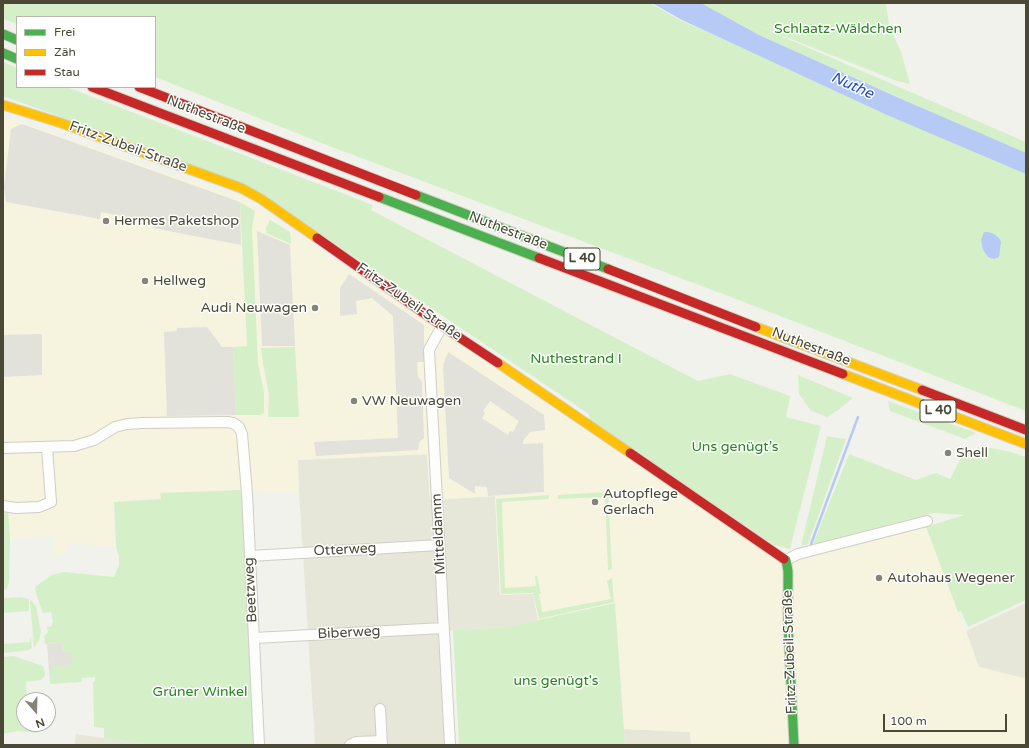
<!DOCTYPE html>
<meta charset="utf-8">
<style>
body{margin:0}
#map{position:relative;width:1029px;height:748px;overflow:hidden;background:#f2f2ec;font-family:"Varela Round",sans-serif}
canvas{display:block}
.frame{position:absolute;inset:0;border:4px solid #4b4936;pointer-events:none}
.legend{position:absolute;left:16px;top:16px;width:140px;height:72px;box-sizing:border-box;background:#fff;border:1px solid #b7b6af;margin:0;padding:5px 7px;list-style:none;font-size:12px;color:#4b4936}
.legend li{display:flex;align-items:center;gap:8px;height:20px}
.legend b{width:20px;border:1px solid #b7b6af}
.north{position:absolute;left:16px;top:692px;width:40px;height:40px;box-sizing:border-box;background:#fff;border:1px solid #b7b6af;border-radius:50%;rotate:160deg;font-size:11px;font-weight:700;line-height:16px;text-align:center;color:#4b4936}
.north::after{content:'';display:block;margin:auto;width:14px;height:18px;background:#858476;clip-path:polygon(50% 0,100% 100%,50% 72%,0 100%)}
.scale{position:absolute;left:883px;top:714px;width:124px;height:18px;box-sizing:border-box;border:2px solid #4b4936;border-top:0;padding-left:5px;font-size:12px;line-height:14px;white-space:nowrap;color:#4b4936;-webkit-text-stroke:3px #fff;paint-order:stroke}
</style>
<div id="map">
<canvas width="1029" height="748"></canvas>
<div class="frame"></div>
<ul class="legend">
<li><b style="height:5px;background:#4caf50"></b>Frei</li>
<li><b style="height:5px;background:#ffc107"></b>Zäh</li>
<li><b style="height:5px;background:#c62828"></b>Stau</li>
</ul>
<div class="north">N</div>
<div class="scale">100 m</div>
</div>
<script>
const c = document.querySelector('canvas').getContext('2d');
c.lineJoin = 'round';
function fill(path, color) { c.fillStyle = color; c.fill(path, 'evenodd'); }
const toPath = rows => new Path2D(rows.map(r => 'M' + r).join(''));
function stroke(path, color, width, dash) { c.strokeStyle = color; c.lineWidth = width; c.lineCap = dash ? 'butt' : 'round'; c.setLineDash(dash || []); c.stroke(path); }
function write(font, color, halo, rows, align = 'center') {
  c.font = font + ' "Varela Round",sans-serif'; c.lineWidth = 3; c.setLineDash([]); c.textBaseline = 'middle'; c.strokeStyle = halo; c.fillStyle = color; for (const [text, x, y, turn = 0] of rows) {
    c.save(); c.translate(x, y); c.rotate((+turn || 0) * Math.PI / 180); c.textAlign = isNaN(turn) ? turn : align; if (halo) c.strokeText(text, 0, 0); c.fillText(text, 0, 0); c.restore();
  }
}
const residential = toPath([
 [427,454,430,500,495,496,500,595,533,593,538,620,506,627,438,631,445,745,315,745,297,460],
 [1026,603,1026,679,979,667,966,631],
 [624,729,690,732,691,745,625,745],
 [76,734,154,745,75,745]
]);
const commercial = toPath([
 [3,118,22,123,244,199,778,560,796,561,926,527,979,667,1026,679,1026,745,691,745,690,732,624,729,615,603,538,620,533,594,500,595,495,496,430,500,427,454,298,460,299,493,240,490,161,493,161,499,114,502,116,547,70,543,62,555,53,555,53,536,3,539]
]);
const green = toPath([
 [3,3,650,3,682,21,1026,171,1026,411,736,299,324,144,155,77,155,17,17,17,17,24,3,19],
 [700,3,886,3,889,25,901,52,910,84,897,81,768,30,750,20,772,32,1026,142,1026,154,759,35],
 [3,62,17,68,17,87,67,87,373,205,371,210,698,381,730,374,790,396,786,417,821,426,790,549,774,545,590,420,589,414,301,221,86,126,3,96],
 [240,202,255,211,252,228,258,363,264,392,264,413,261,415,236,415,233,347,247,346],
 [270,220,290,232,291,244,266,233,266,228],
 [295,347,299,417,268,417,269,395,263,363,261,348],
 [798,375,853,398,838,410,827,417,811,411,799,394],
 [888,401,976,433,965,439,890,411],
 [827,436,846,439,808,544,801,546],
 [986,447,1011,452,1026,457,1026,600,968,627,961,611,958,612,926,527,964,515,934,513,813,544,849,454,916,480,936,473,950,479,964,452],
 [240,490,243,502,256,745,154,745,104,738,104,728,94,727,93,682,95,681,95,677,82,678,82,682,50,684,49,671,71,651,63,652,62,643,45,644,44,636,48,632,47,627,52,626,52,623,53,622,51,612,43,613,36,594,35,588,36,586,52,575,64,572,114,577,119,565,119,557,116,547,114,502,161,499,160,493],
 [608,492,612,569,608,570,605,497,558,499,558,495],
 [549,495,549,499,502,502,505,588,536,586,535,576,537,576,541,594,539,594,542,612,611,599,607,581,612,578,614,602,539,619,533,593,501,594,496,499],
 [3,509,8,509,10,538,9,582,7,589,4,590,3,589],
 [21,597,29,599,29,611,3,613,3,598],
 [31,600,36,606,41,632,39,640,34,648,30,601],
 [615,603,625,745,459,745,453,630,506,627],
 [30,638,31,638,32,648,29,650,4,653,3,644,30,642],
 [14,656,43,666,44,668,45,676,41,680,26,682,27,700,34,700,24,700,24,724,43,724,40,730,36,733,18,731,3,734,3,657]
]);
const parking = toPath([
 [22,124,240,202,241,245,153,228,154,222,101,212,100,219,6,202,4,187,11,129],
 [257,231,290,245,295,346,262,346],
 [349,274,424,325,424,362,417,362,418,377,422,382,424,438,420,441,418,450,316,456,314,442,398,438,393,316,372,298,356,301,357,314,340,316,340,288],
 [207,327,222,347,233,347,236,415,167,416,164,332,177,331,177,328],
 [42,334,42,375,3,377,3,335],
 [448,352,544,415,545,430,530,432,523,441,523,444,543,443,544,492,488,496,487,487,475,486,475,494,449,478,443,366],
 [490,401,519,421,513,432,510,431,508,435,482,418,485,413,483,411],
 [62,643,63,652,71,651,72,664,55,666,49,671,47,644]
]);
const water = toPath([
 [652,3,701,3,759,35,897,97,1026,153,1026,174,887,115,682,20],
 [984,232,988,232,994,234,999,238,1001,242,999,257,994,259,988,257,983,250,981,240]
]);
const stream = toPath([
 [811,544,858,417]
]);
const street = toPath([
 [442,326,429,350,450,745],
 [3,448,74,446,94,440,115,427,127,424,142,423,227,422,233,423,239,427,242,434,247,493,259,745],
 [3,506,16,508,39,507,51,502,47,447],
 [250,556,439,545],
 [786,560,798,554,927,521],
 [254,638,444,628],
 [380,709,382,745],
 [350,745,356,742,382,741]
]);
const fast = toPath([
 [3,34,17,40],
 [3,53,17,59],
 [416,195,608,269],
 [379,197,539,258],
 [784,559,786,560,788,571,788,623,794,745]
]);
const slow = toPath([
 [3,105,61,123,241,188,261,199,317,238],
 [756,327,922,390],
 [498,363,630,453],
 [843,374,1026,444]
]);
const jam = toPath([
 [92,87,379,197],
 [139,87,416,195],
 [317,238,442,326,498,363],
 [539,258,843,374],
 [608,269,756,327],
 [922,390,1026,430],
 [630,453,784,559]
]);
const markers = [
 [106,221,4,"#858476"],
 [145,281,4,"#858476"],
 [315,308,4,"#858476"],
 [354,401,4,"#858476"],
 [948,453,4,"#858476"],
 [595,502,4,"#858476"],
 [879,578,4,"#858476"]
];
const shields = [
 [582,259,36],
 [938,411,36]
];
const shieldNames = [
 ["L 40",582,259],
 ["L 40",938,411]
];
const parkNames = [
 ["Schlaatz-Wäldchen",838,29],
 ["Nuthestrand I",576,359],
 ["Uns genügt’s",735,447],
 ["uns genügt's",556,681],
 ["Grüner Winkel",200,692]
];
const streetNames = [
 ["Nuthestraße",206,115,21],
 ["Fritz-Zubeil-Straße",128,147,20],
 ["Nuthestraße",508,231,21],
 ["Fritz-Zubeil-Straße",409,302,35],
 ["Nuthestraße",811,347,21],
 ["Mitteldamm",439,534,-93],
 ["Otterweg",345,550,-3],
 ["Beetzweg",251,590,-93],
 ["Biberweg",349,633,-3],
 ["Fritz-Zubeil-Straße",790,652,-92]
];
const poiNames = [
 ["Hermes Paketshop",114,221],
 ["Hellweg",153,281],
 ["Audi Neuwagen",307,308,"right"],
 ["VW Neuwagen",362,401],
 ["Shell",956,453],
 ["Autopflege",603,494],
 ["Gerlach",603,510],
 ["Autohaus Wegener",887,578]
];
const waterNames = [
 ["Nuthe",852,86,24]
];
fill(residential, '#e7e7d9');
fill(commercial, '#f6f4de');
fill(green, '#d5f0c9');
fill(parking, '#e2e1da');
fill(water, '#b7caf5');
stroke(stream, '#b7caf5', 2.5);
stroke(street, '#cfcdc6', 12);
stroke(fast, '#d3d3c4', 11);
stroke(slow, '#d3d3c4', 11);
stroke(jam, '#d3d3c4', 11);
stroke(street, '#fdfdfc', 10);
stroke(fast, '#4caf50', 9);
stroke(slow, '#ffc107', 9);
stroke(jam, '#c62828', 9);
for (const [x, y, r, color] of markers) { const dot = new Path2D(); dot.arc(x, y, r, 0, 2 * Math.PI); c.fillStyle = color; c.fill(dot); stroke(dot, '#fff', 1.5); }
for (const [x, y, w] of shields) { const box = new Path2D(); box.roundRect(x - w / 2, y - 11, w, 22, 3); c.fillStyle = '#fff'; c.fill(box); stroke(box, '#4b4936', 1); }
write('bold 13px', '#4b4936', null, shieldNames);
write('14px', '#298421', '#fff', parkNames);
write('14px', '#4b4936', '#fff', streetNames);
write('14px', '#4b4936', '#fff', poiNames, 'left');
write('italic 15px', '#214ec4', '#fff', waterNames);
</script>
